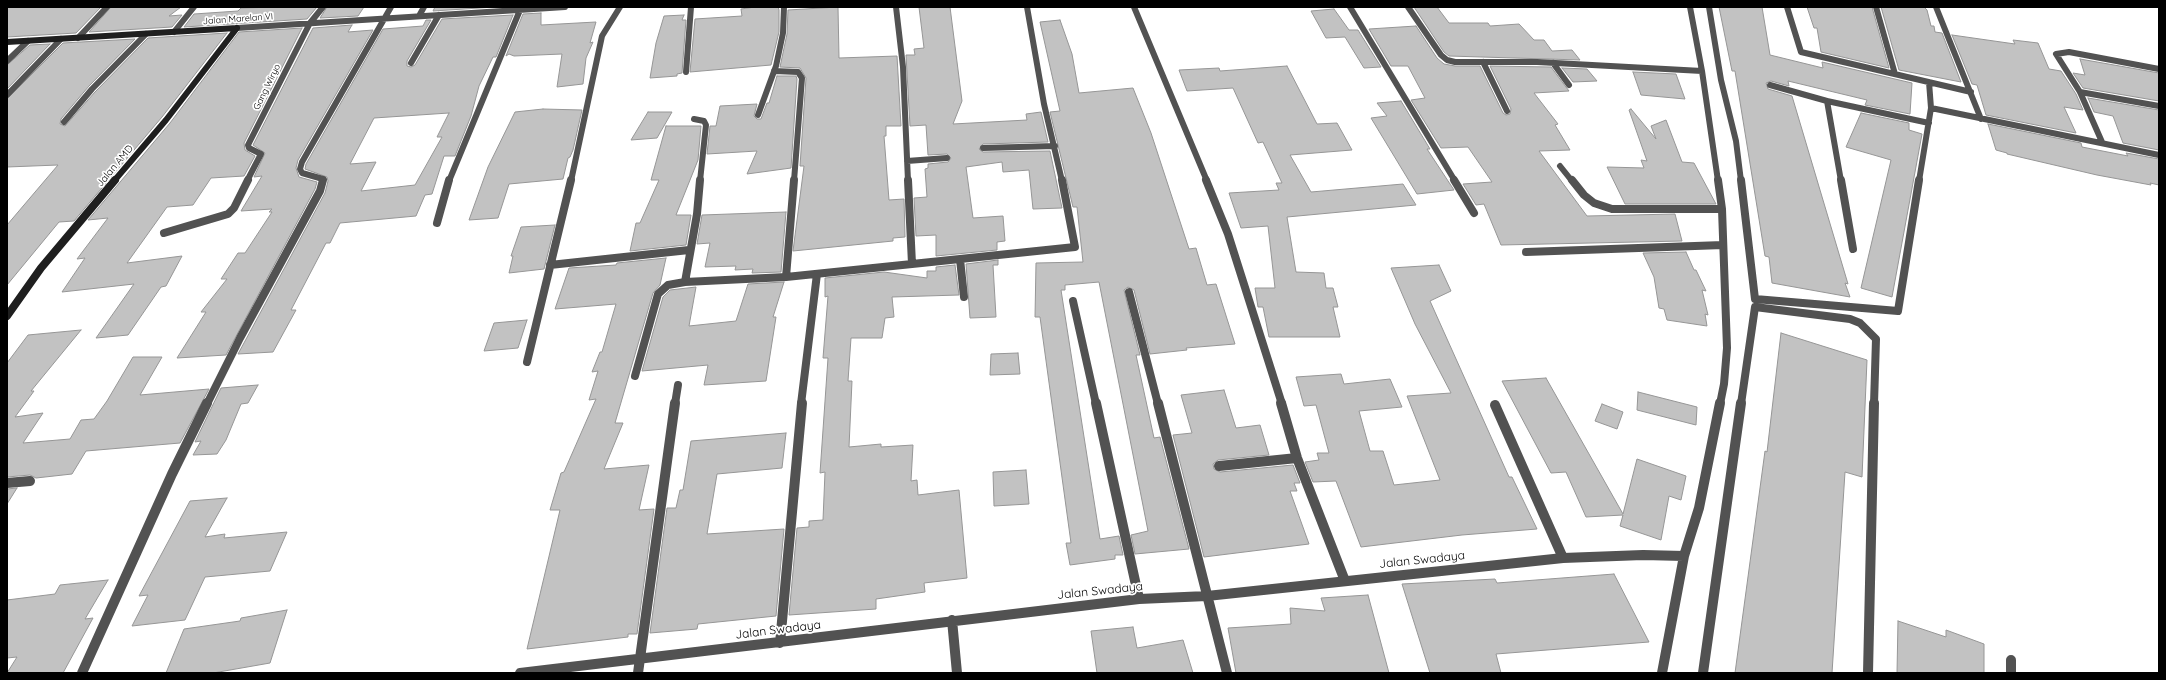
<!DOCTYPE html>
<style>
body{margin:0}
#map{position:relative;width:2166px;height:680px;overflow:hidden;background:#fff;font-family:Quicksand,sans-serif}
canvas{display:block}
.frame{position:absolute;inset:0;border:8px solid #000;pointer-events:none}
</style>
<div id="map">
<canvas width="2166" height="680"></canvas>
<div class="frame"></div>
</div>
<script>
const c = document.querySelector('canvas').getContext('2d');
c.lineJoin = 'round';
function fill(path, color) { c.fillStyle = color; c.fill(path, 'evenodd'); }
const toPath = rows => new Path2D(rows.map(r => 'M' + r).join(''));
function stroke(path, color, width, dash) { c.strokeStyle = color; c.lineWidth = width; c.lineCap = dash ? 'butt' : 'round'; c.setLineDash(dash || []); c.stroke(path); }
function write(font, color, halo, rows, align = 'center') {
  c.font = font + ' Quicksand,sans-serif'; c.lineWidth = 3.5; c.setLineDash([]); c.textBaseline = 'middle'; c.strokeStyle = halo; c.fillStyle = color; for (const [text, x, y, turn = 0] of rows) {
    c.save(); c.translate(x, y); c.rotate((+turn || 0) * Math.PI / 180); c.textAlign = isNaN(turn) ? turn : align; if (halo) c.strokeText(text, 0, 0); c.fillText(text, 0, 0); c.restore();
  }
}
const building = toPath([
 [7,7,101,7,76,33,7,37,7,7],
 [111,7,181,7,169,16,182,15,172,27,89,32,111,7],
 [276,7,317,7,307,19,184,27,194,14,238,11,241,8,276,7],
 [327,7,364,7,358,16,320,18,327,7],
 [435,7,495,7,433,11,435,7],
 [755,7,778,7,779,10,779,32,771,65,690,72,695,19,742,16,741,9,755,7],
 [838,7,839,58,897,56,901,126,886,126,886,136,884,136,889,200,904,199,905,237,893,238,893,241,793,251,804,166,800,166,806,78,800,68,780,67,787,34,788,10,838,7],
 [919,7,950,7,962,101,953,124,1027,120,1026,114,1041,112,1048,142,983,144,979,149,983,152,1050,151,1062,208,1033,209,1029,170,1003,172,1002,162,966,167,973,218,1003,216,1005,241,997,242,997,250,936,256,936,235,916,236,914,198,927,197,925,169,928,168,928,164,948,162,951,158,947,154,928,155,926,125,910,126,906,55,915,55,914,49,924,48,919,7],
 [1414,7,1437,7,1449,23,1488,23,1490,26,1519,24,1534,40,1544,40,1552,51,1572,50,1580,60,1449,56,1444,52,1414,7],
 [1719,7,1762,7,1770,55,1823,68,1822,62,1912,83,1910,114,1865,105,1867,100,1788,81,1789,86,1771,81,1766,83,1768,89,1792,96,1848,284,1845,283,1850,297,1772,283,1769,257,1765,256,1735,71,1732,71,1719,7],
 [1807,7,1872,7,1889,68,1821,52,1817,28,1814,28,1807,7],
 [1881,7,1924,7,1927,10,1931,26,1934,26,1935,32,1942,33,1961,82,1899,70,1881,7],
 [1334,9,1349,30,1358,30,1381,67,1364,68,1345,37,1326,38,1311,11,1334,9],
 [541,13,541,25,596,22,590,43,593,42,586,58,583,84,557,87,562,54,514,56,509,54,506,56,523,14,541,13],
 [513,15,496,57,493,57,479,86,471,116,455,156,444,156,432,194,425,195,416,216,340,223,330,243,326,243,291,310,296,310,273,352,238,354,325,193,328,181,327,177,305,169,306,164,383,29,423,26,426,20,431,20,407,61,407,66,411,67,415,65,442,19,513,15],
 [449,113,437,137,442,137,415,185,361,191,376,162,350,164,374,118,449,113],
 [684,15,682,20,686,20,682,73,677,74,677,76,650,78,656,43,664,16,684,15],
 [1060,20,1072,54,1079,93,1133,88,1151,133,1189,249,1196,248,1207,285,1216,284,1235,344,1186,348,1187,350,1150,354,1134,290,1128,287,1124,290,1140,355,1136,355,1154,438,1160,437,1189,549,1135,554,1131,535,1148,531,1099,282,1065,285,1065,290,1061,290,1100,539,1119,536,1123,555,1115,555,1115,559,1070,565,1066,543,1071,543,1040,317,1035,317,1036,263,1083,262,1077,207,1073,207,1050,112,1060,111,1040,22,1060,20],
 [352,25,348,32,373,30,298,160,296,168,299,177,317,182,315,189,226,355,177,358,206,312,201,312,227,279,221,279,238,253,245,253,272,212,269,212,272,209,241,211,262,176,254,177,265,153,253,145,313,28,352,25],
 [1416,26,1437,58,1444,64,1455,66,1480,66,1503,113,1506,115,1510,114,1511,109,1490,66,1551,67,1569,91,1534,93,1558,124,1555,125,1570,150,1539,151,1587,216,1675,214,1682,241,1501,245,1484,204,1476,205,1463,184,1492,182,1468,147,1441,148,1411,100,1425,98,1408,66,1391,66,1369,29,1416,26],
 [302,28,244,143,245,150,255,156,244,176,211,178,193,205,167,207,127,263,182,256,166,286,161,287,128,335,96,338,134,284,62,292,85,258,77,259,108,218,88,220,170,123,239,32,302,28],
 [227,33,162,117,74,221,59,222,7,285,7,225,58,165,7,167,7,99,63,43,135,39,89,86,61,119,60,124,65,126,95,92,148,38,227,33],
 [1952,35,2015,44,2013,40,2038,43,2049,69,2061,71,2076,94,2083,110,2064,107,2076,133,1986,115,1977,85,1972,84,1952,35],
 [50,44,7,89,7,65,30,45,50,44],
 [2080,59,2159,73,2159,101,2083,88,2073,73,2085,75,2080,59],
 [1287,66,1317,124,1337,123,1352,150,1290,155,1311,192,1403,184,1416,205,1287,217,1296,272,1324,273,1326,288,1333,288,1338,307,1333,307,1340,337,1269,337,1263,307,1258,307,1255,288,1275,288,1268,226,1241,228,1229,193,1279,190,1276,183,1282,183,1263,142,1258,143,1233,88,1187,91,1179,70,1219,68,1220,71,1287,66],
 [1562,68,1587,69,1597,81,1573,82,1562,68],
 [1633,72,1676,74,1685,99,1641,95,1633,72],
 [777,76,796,76,797,79,791,168,747,174,757,151,707,154,710,126,716,126,720,106,757,104,754,116,757,119,761,119,767,103,769,103,777,76],
 [2088,98,2159,110,2159,150,2123,143,2113,116,2094,112,2088,98],
 [1401,101,1430,149,1427,149,1454,190,1417,194,1371,118,1387,116,1377,103,1401,101],
 [543,109,582,110,573,150,570,157,568,158,563,179,509,184,498,218,469,220,488,167,515,112,543,109],
 [1631,109,1656,139,1651,126,1666,120,1682,162,1694,163,1716,204,1625,204,1607,167,1644,168,1641,160,1647,161,1629,110,1631,109],
 [648,112,672,112,657,138,631,140,648,112],
 [1861,113,1909,123,1909,130,1922,134,1892,297,1861,288,1891,160,1846,147,1861,113],
 [1988,124,2081,143,2082,147,2128,156,2126,153,2159,159,2159,185,2150,183,2151,185,2097,175,2007,154,2007,153,1996,150,1988,124],
 [666,126,701,126,698,160,676,215,691,215,686,245,630,251,636,223,640,223,659,180,651,180,666,126],
 [786,212,781,272,752,273,753,269,735,270,736,266,705,267,710,243,697,244,702,215,786,212],
 [555,225,544,269,509,273,513,256,511,256,521,227,555,225],
 [1686,252,1694,270,1696,270,1706,291,1702,290,1708,315,1705,314,1707,326,1667,320,1664,309,1659,308,1654,277,1643,253,1686,252],
 [666,258,660,285,653,293,615,423,623,423,604,469,649,465,639,510,654,509,637,634,628,634,628,637,527,649,560,510,550,510,561,473,564,472,596,399,589,400,598,371,592,372,600,352,602,352,616,304,555,309,569,268,616,265,617,263,666,258],
 [998,260,998,265,993,265,996,317,970,318,966,264,998,260],
 [955,265,959,295,892,297,894,317,885,318,882,338,851,338,848,381,852,381,849,447,881,444,881,447,913,445,911,481,917,480,918,495,959,490,967,578,924,583,925,592,876,599,876,609,789,615,797,528,809,527,809,521,823,520,825,472,820,473,828,358,823,358,828,296,825,297,825,278,884,272,927,278,927,271,936,271,936,267,955,265],
 [1439,265,1451,291,1430,301,1509,477,1512,477,1537,529,1462,535,1361,547,1336,481,1313,482,1305,462,1319,460,1317,453,1329,453,1316,405,1304,406,1296,377,1341,374,1344,384,1390,379,1402,407,1359,411,1370,451,1383,451,1394,485,1440,480,1407,396,1451,393,1415,324,1391,268,1439,265],
 [784,282,773,317,776,317,766,381,704,385,708,365,642,371,663,297,670,290,696,287,689,326,736,321,748,284,784,282],
 [527,320,518,348,484,351,494,323,527,320],
 [81,330,31,391,34,391,15,417,43,413,23,443,70,439,81,420,94,419,107,401,133,357,162,357,140,395,209,389,180,443,86,451,72,474,36,478,30,475,7,477,7,363,28,335,81,330],
 [1781,333,1867,360,1862,477,1845,472,1832,673,1735,673,1765,451,1767,452,1781,333],
 [1018,353,1020,374,990,375,991,354,1018,353],
 [1546,378,1623,514,1637,459,1686,476,1681,500,1669,496,1661,540,1620,526,1623,515,1586,517,1566,472,1551,473,1502,381,1546,378],
 [258,385,248,403,241,404,226,440,217,454,193,455,201,441,195,442,221,388,258,385],
 [1224,390,1236,428,1260,425,1269,455,1218,460,1213,464,1214,469,1220,472,1293,465,1300,483,1294,483,1297,491,1290,491,1309,544,1204,557,1173,435,1192,433,1181,395,1224,390],
 [1638,392,1697,407,1696,425,1637,410,1638,392],
 [1602,404,1623,412,1617,429,1595,421,1602,404],
 [786,433,782,468,717,474,707,534,784,529,776,616,698,624,697,629,650,633,667,508,676,508,680,490,683,490,691,441,786,433],
 [1026,470,1029,504,994,506,993,472,1026,470],
 [17,488,7,504,7,489,17,488],
 [227,498,205,537,225,534,224,538,287,532,270,571,205,577,185,620,132,626,148,595,139,596,190,501,227,498],
 [1614,574,1649,642,1496,654,1501,673,1430,673,1402,584,1495,579,1497,583,1614,574],
 [108,580,85,619,93,618,63,673,7,673,17,657,7,658,7,600,55,594,60,585,108,580],
 [1368,595,1389,673,1236,673,1228,628,1291,624,1290,608,1325,611,1321,598,1368,595],
 [287,610,270,663,213,673,166,673,184,629,240,621,241,618,287,610],
 [1898,621,1946,637,1946,630,1984,644,1984,673,1897,673,1898,621],
 [1133,627,1137,648,1183,640,1193,673,1097,673,1091,631,1133,627]
]);
const streetFar2 = toPath([
 [896,7,903,67,908,181],
 [1027,7,1044,104,1062,181],
 [1134,7,1207,181],
 [1350,7,1455,181],
 [1408,7,1441,55,1447,60,1455,62,1537,62,1702,71],
 [1690,7,1702,71,1718,181],
 [1709,7,1721,80,1736,141,1741,181],
 [1787,7,1801,52,1971,92],
 [1876,7,1895,74],
 [1936,7,1981,119],
 [419,16,424,7],
 [237,28,565,7],
 [174,32,194,7],
 [78,38,107,7],
 [7,61,28,41],
 [1483,62,1507,111],
 [411,63,439,15],
 [1553,63,1569,85],
 [774,71,798,72,802,78,794,181],
 [686,72,691,7],
 [1929,82,1931,108],
 [1770,85,1827,101],
 [2080,92,2159,106],
 [7,95,61,39],
 [758,115,776,66,783,33,784,7],
 [694,119,704,121,706,125,700,181],
 [64,122,92,89,146,34],
 [2102,142,2080,92,2056,54,2069,52,2159,69],
 [983,148,1055,146],
 [907,161,947,158],
 [1560,166,1572,181],
 [247,181,261,154,249,148,248,145,310,23,323,7],
 [322,181,323,179,302,173,300,169,302,162,391,7],
 [449,181,520,10],
 [571,181,602,36,620,7],
 [1841,181,1827,101,1929,123],
 [1919,181,1931,108,2159,155]
]);
const streetFar1 = toPath([
 [1206,180,1228,234,1282,404],
 [1454,180,1474,213],
 [1572,180,1584,195,1594,203,1612,209,1722,209],
 [1718,180,1722,209,1727,348,1724,384,1720,404],
 [1741,180,1755,299,1898,311,1919,180],
 [1841,180,1853,249],
 [437,223,449,180],
 [164,233,228,214,234,208,248,180],
 [1526,252,1723,245],
 [960,259,964,297],
 [912,264,1075,247,1062,180],
 [550,265,689,250],
 [786,277,794,180],
 [685,282,697,214,700,180],
 [1129,292,1158,404],
 [1073,301,1096,404],
 [527,362,571,180],
 [635,376,658,294,668,285,685,282,786,277,912,264,908,180],
 [207,404,240,338,320,191,323,180],
 [675,404,678,385],
 [801,404,817,274],
 [1741,404,1755,307,1850,319,1860,323,1876,339,1874,404]
]);
const street = toPath([
 [1096,403,1139,599],
 [1158,403,1227,673],
 [1281,403,1297,458,1345,581],
 [1495,405,1563,558],
 [1219,466,1297,458],
 [7,483,30,481],
 [952,620,957,673],
 [780,643,802,403],
 [2011,660,2011,673],
 [82,673,172,474,207,403],
 [520,673,1139,599,1207,596,1563,558,1643,555,1684,556],
 [638,673,675,403],
 [1662,673,1684,556,1699,508,1720,403],
 [1703,673,1741,403],
 [1868,673,1874,403]
]);
const secondaryFar1 = toPath([
 [7,42,237,28],
 [114,181,166,120,237,28]
]);
const secondary = toPath([
 [7,316,41,268,115,180]
]);
const farStreetnames = [
 ["Jalan Marelan VI",238,19,-4],
 ["Gang Wiryo",267,87,-64]
];
const streetNames = [
 ["Jalan AMD",115,166,-50]
];
const nearStreetnames = [
 ["Jalan Swadaya",1422,560,-6],
 ["Jalan Swadaya",1100,591,-6],
 ["Jalan Swadaya",778,630,-7]
];
fill(building, '#c2c2c2');
stroke(building, '#969696', 1);
stroke(streetFar2, '#525252', 6);
stroke(streetFar1, '#525252', 8);
stroke(street, '#525252', 10);
stroke(secondaryFar1, '#1f1f1f', 6);
stroke(secondary, '#1f1f1f', 8);
write('9px', '#000', '#fff', farStreetnames);
write('10px', '#000', '#fff', streetNames);
write('12px', '#000', '#fff', nearStreetnames);
</script>
